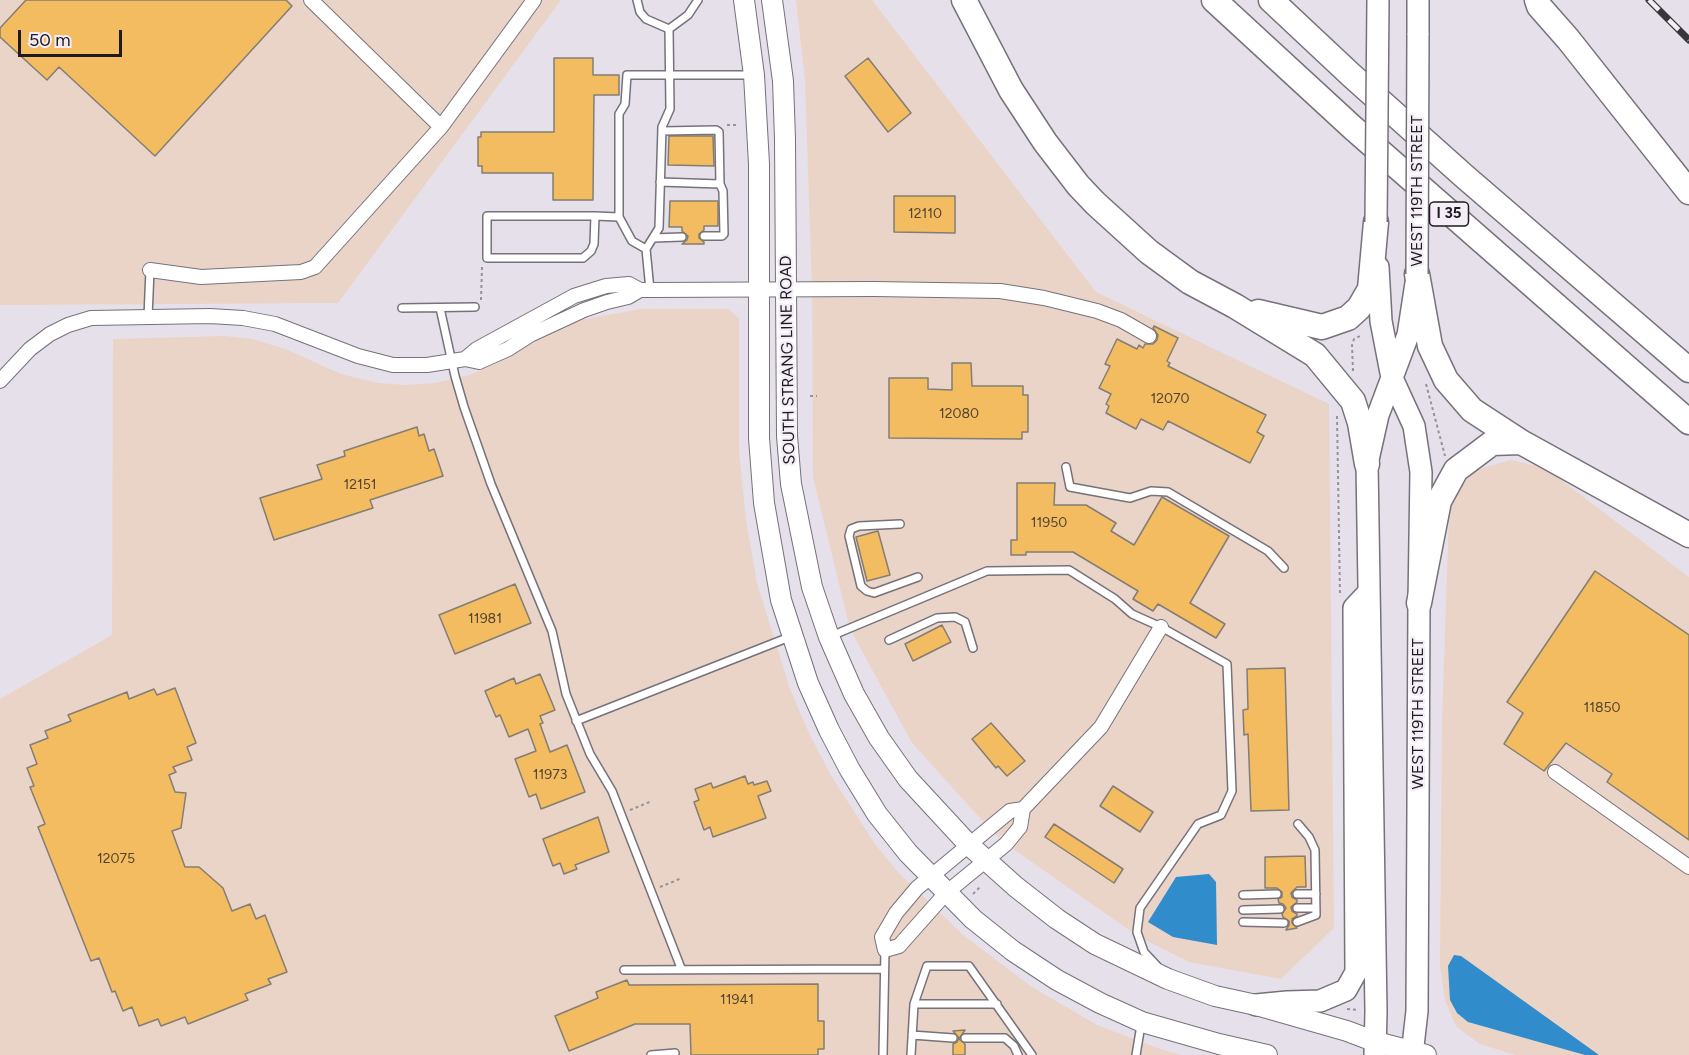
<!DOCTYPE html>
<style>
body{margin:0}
#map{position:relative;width:1689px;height:1055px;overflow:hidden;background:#e6e0eb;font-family:Figtree,sans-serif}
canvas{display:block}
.scale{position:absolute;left:18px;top:30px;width:104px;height:27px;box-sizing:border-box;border:3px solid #1d1b1f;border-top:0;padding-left:8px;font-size:18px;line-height:21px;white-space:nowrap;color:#1d1b1f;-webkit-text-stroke:4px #f4edf8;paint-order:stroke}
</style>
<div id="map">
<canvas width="1689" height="1055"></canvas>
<div class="scale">50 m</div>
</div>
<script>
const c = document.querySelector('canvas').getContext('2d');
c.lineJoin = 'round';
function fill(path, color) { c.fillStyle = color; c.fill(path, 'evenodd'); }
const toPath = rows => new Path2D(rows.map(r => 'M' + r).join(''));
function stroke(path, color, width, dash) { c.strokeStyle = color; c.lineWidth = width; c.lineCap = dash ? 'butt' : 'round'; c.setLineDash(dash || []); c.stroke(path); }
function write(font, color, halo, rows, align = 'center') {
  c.font = font + ' Figtree,sans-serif'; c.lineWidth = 4.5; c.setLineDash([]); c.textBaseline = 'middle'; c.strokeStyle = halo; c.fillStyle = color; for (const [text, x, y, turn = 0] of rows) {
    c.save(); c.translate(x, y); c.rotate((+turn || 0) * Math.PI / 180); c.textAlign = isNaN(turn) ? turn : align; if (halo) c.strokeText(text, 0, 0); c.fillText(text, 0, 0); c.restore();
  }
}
const commercial = toPath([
 [0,0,561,0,338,303,0,305],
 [796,0,872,0,1096,292,1329,404,1334,928,1281,979,1189,962,1139,937,1006,844,989,828,912,743,850,629,813,477,812,289,805,80],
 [640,309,728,309,739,318,739,451,746,520,757,583,790,689,809,733,830,774,875,844,898,872,963,935,1032,987,1097,1025,1163,1050,1181,1055,0,1055,0,699,112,635,113,339,225,336,253,339,288,350,341,374,378,383,406,385,435,383,469,375,496,364,557,329,581,320],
 [1511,460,1545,468,1689,577,1689,1055,1515,1055,1480,1044,1466,1034,1456,1026,1445,1001,1440,965,1442,720,1449,514,1455,495,1475,470]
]);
const water = toPath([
 [1209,874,1216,882,1217,945,1173,937,1148,922,1176,877],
 [1454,955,1461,956,1599,1055,1585,1055,1468,1022,1457,1013,1450,1000,1448,966]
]);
const building = toPath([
 [26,0,286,0,292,6,155,156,59,67,47,80,0,37,0,28,26,0],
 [554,58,593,58,593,75,619,75,619,95,594,95,593,200,553,200,553,173,482,173,482,166,478,166,478,137,481,137,481,132,554,132,554,58],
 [868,58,911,113,888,132,845,76,868,58],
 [669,136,713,136,714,166,668,165,669,136],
 [894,196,955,196,955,233,894,232,894,196],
 [670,201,718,201,718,226,704,226,704,230,699,234,699,238,704,242,704,244,682,244,687,240,688,236,682,231,682,227,669,227,670,201],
 [1154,326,1178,338,1167,361,1170,363,1168,366,1266,415,1257,432,1264,436,1250,463,1168,421,1163,430,1141,419,1136,429,1106,413,1109,406,1106,404,1111,394,1099,388,1110,366,1105,364,1117,339,1137,349,1139,345,1143,348,1145,344,1153,344,1157,340,1158,335,1153,328,1154,326],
 [952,363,971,363,972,386,1023,386,1023,395,1028,395,1028,432,1022,432,1022,439,889,438,889,378,928,378,928,389,952,390,952,363],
 [417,427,419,436,424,434,429,451,434,449,443,476,370,500,373,508,274,540,260,498,322,479,317,465,345,456,344,451,417,427],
 [1017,483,1055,483,1054,505,1086,505,1116,523,1111,531,1134,545,1162,497,1229,536,1190,603,1225,624,1216,638,1158,604,1153,611,1133,599,1138,591,1073,552,1026,552,1026,555,1011,555,1011,540,1017,540,1017,483],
 [878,531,890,575,867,581,856,537,878,531],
 [1595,571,1689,635,1689,840,1607,782,1612,774,1566,743,1544,771,1504,744,1523,713,1507,702,1595,571],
 [515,584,531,623,455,654,439,615,515,584],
 [942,625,951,642,913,661,905,644,942,625],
 [1285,668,1289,810,1251,811,1248,734,1244,735,1243,710,1248,709,1247,669,1285,668],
 [540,674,555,710,540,716,543,723,540,724,550,752,567,745,585,792,541,809,536,794,529,797,515,759,536,751,528,729,509,737,500,715,496,717,485,691,514,678,516,684,540,674],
 [175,688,196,743,187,747,192,760,173,767,176,772,169,775,175,792,186,793,181,828,172,831,185,867,199,867,223,888,232,911,250,904,256,919,265,915,287,972,268,979,271,984,245,994,248,1000,188,1024,185,1017,161,1026,158,1019,139,1026,132,1007,123,1011,115,991,112,992,99,958,91,961,38,827,45,824,30,787,34,786,27,768,37,764,30,745,48,738,45,731,71,721,68,715,127,692,129,699,154,689,157,695,175,688],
 [991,723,1025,761,1007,776,998,766,996,768,972,739,991,723],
 [745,776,748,784,753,782,754,785,767,781,771,791,758,796,766,818,713,837,710,827,704,830,694,802,699,800,695,789,711,783,713,788,745,776],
 [1113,786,1153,812,1140,832,1100,806,1113,786],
 [598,817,609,852,575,865,577,869,564,874,560,863,553,866,543,839,598,817],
 [1054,824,1123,869,1114,883,1045,837,1054,824],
 [1305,856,1306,887,1297,887,1291,893,1292,897,1297,900,1297,902,1291,907,1292,911,1297,914,1297,916,1292,919,1292,923,1297,928,1286,930,1289,925,1289,921,1283,917,1282,914,1286,908,1283,904,1279,903,1278,899,1282,897,1282,892,1277,888,1265,888,1265,857,1305,856],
 [627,980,629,985,818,984,818,1021,824,1021,824,1049,818,1049,818,1055,691,1055,690,1024,635,1024,569,1051,555,1016,598,998,596,992,627,980],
 [965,1030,959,1039,965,1044,965,1055,953,1055,953,1044,957,1042,959,1038,953,1031,965,1030]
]);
const path = toPath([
 [727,125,739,125],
 [481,300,482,267],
 [1353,371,1352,345,1354,339,1360,336],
 [1426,384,1445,456],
 [810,396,817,396],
 [1337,416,1340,596],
 [630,810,652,801],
 [660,887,682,878],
 [973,894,981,886],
 [1347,1009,1359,1010]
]);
const lane = toPath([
 [637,0,640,12,646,19,669,29],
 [669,29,688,15,698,0],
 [660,182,720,184,719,132,716,130,662,131],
 [595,216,594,244,591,251,583,258,487,258,487,216,595,216,619,217],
 [704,236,722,236,724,234,723,191,720,184],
 [653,238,682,237],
 [646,249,632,241,619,217,619,114,625,104,627,75,752,75],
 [650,290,646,249,659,228,662,127,670,109,669,29],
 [402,308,475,307],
 [440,308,455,376,464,407,491,484,552,631,566,694,590,754,612,791,681,968],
 [148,317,150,270],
 [1066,467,1070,487,1130,498,1151,491,1168,492,1268,551,1284,568],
 [900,524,859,526,851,529,849,536,861,586,867,591,874,593,918,577],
 [831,636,987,571,1069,570,1115,599,1132,614,1161,627,1227,664,1232,791,1221,815,1198,824,1140,908,1137,932,1144,952,1157,966],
 [889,640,937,618,955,617,965,622,973,648],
 [576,721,792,636],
 [1297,894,1316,894],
 [1243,895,1277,894],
 [1297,908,1316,908],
 [1243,910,1280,909],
 [1243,922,1284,923],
 [1297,922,1316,915,1315,850,1309,837,1298,824],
 [624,970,883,969],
 [914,1004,997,1004],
 [912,1035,953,1038],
 [965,1038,1005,1038,1014,1046,1018,1055],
 [651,1055,675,1053],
 [883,1055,885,950],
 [911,1055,914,1004,927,966,969,966,1032,1055],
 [1136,1055,1141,1025]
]);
const street = toPath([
 [311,0,441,127],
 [150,270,201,277,301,272,315,267,441,127,534,0],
 [465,359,477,349,574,296,606,286,629,284,640,290,650,290,874,289,1000,291,1044,298,1097,311,1121,320,1149,336],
 [0,381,30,349,50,334,68,325,91,318,210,316,243,318,275,324,358,356,393,365,427,365,465,359,479,362,508,349,530,335,584,310,607,302,628,297,640,290],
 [1555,772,1689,867],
 [1023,809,1010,811,917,888,896,913,882,937,885,950,899,946,946,893,1006,844,1020,827,1023,809,1101,727,1161,627]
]);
const secondary = toPath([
 [744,0,754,75,759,164,759,438,764,503,781,600,808,683,829,730,850,770,877,814,908,853,973,919,1013,951,1057,980,1100,1003,1142,1022,1219,1044,1267,1055],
 [772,0,783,81,785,139,787,436,791,484,812,587,829,637,854,694,879,738,908,779,969,845,1016,887,1057,919,1095,944,1168,979,1215,996,1256,1005,1347,1031,1376,1042,1426,1055]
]);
const primary = toPath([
 [1418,35,1418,0],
 [1378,267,1381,321,1392,378,1414,426,1421,472,1419,603,1417,1011,1412,1055],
 [1256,1005,1287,1002,1320,1001,1346,990,1356,972,1354,608,1369,592],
 [1375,1055,1376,1011,1367,464,1378,415,1408,335,1416,283]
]);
const highway = toPath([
 [964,0,1011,90,1045,142,1078,185,1095,203,1149,252,1190,282,1235,306,1315,355,1353,401,1360,423,1367,464],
 [1214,0,1353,128,1689,422],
 [1271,0,1351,75,1464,176,1689,370],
 [1537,0,1539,6,1568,39,1689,192],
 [1417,274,1430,346,1446,380,1472,410,1521,442,1689,535],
 [1258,312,1322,327,1348,318,1359,308,1370,289,1376,222],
 [1419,603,1439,501,1456,470,1492,443,1521,442]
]);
const rail = toPath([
 [1649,0,1689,40]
]);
const primaryBridge = toPath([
 [1376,222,1378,0],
 [1417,274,1418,35]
]);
const numberNames = [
 ["12110",925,214],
 ["12070",1170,399],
 ["12080",959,414],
 ["12151",360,485],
 ["11950",1049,523],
 ["11981",485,619],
 ["11850",1602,708],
 ["11973",550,775],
 ["12075",116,859],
 ["11941",737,1000]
];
const shields = [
 [1449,214,39]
];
const shieldNames = [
 ["I 35",1449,214]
];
const streetNames = [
 ["WEST 119TH STREET",1417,191,-90],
 ["SOUTH STRANG LINE ROAD",788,360,-91],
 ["WEST 119TH STREET",1418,714,-90]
];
fill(commercial, '#ead4c7');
fill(water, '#308cca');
fill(building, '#f3bc61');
stroke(building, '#837d74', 1.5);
stroke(lane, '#76717a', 10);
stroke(street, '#76717a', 16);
stroke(secondary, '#76717a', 22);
stroke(primary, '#76717a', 24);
stroke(highway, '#76717a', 27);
stroke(path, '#959199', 2, [3, 3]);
stroke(lane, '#fff', 7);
stroke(street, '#fff', 14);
stroke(secondary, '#fff', 20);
stroke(primary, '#fff', 21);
stroke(highway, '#fff', 24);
stroke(rail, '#38363b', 7);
stroke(rail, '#f4edf8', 4.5, [14]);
stroke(primaryBridge, '#76717a', 24, []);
stroke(primaryBridge, '#fff', 21);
write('14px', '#524330', null, numberNames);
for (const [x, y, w] of shields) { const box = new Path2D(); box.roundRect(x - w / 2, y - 12, w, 24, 4.5); c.fillStyle = '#f4edf8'; c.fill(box); stroke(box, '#1d1b1f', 1.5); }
write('bold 15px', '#1d1b1f', null, shieldNames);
write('16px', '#1d1b1f', '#f4edf8', streetNames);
</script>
